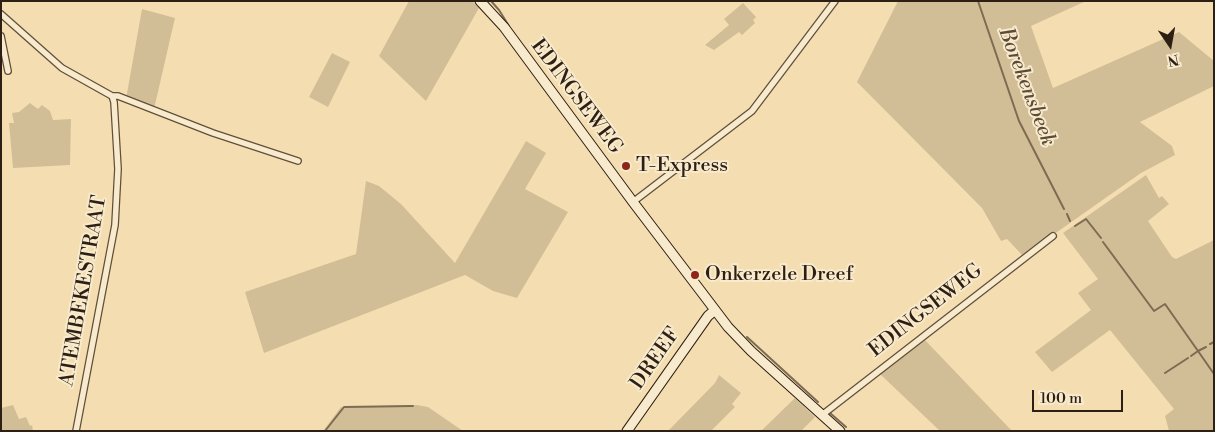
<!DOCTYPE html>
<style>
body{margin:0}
#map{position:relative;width:1215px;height:432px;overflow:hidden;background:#f4deb1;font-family:"Libre Bodoni",serif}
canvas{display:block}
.frame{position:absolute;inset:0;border:2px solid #2e1f14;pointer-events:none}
.north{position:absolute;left:1145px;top:20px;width:50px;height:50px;-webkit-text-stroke:4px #f8eacc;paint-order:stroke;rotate:168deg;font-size:14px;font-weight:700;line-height:20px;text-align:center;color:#2e1f14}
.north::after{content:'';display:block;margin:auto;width:18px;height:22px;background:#2e1f14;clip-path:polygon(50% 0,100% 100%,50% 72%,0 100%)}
.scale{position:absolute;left:1032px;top:390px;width:91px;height:22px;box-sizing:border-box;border:2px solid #2e1f14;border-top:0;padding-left:6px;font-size:15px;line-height:18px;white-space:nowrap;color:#2e1f14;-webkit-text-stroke:4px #f8eacc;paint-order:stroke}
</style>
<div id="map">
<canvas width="1215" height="432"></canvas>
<div class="frame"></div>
<div class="north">N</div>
<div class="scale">100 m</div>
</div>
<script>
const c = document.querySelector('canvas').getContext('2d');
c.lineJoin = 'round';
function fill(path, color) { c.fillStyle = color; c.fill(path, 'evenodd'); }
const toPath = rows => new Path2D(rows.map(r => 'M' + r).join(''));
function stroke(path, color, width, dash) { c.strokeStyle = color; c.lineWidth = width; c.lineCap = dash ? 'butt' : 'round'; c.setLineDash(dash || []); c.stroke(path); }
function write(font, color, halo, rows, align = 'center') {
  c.font = font + ' "Libre Bodoni",serif'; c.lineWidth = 4; c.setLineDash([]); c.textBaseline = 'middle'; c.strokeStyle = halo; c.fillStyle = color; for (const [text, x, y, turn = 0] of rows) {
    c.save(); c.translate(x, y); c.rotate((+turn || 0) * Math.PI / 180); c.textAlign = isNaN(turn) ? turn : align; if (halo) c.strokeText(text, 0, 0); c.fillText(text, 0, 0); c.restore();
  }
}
const green = toPath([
 [409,1,472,1,479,8,426,101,379,56],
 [898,1,1086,1,1031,26,1053,88,1179,32,1214,61,1214,86,1140,122,1172,146,1175,155,1141,173,1023,256,1007,239,1001,241,982,208,857,82],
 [743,3,756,17,753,20,755,23,742,35,739,32,714,50,705,45,729,25,724,19],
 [142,9,175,18,154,109,126,99],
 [332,53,350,62,328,107,309,97],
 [30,103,38,109,42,105,50,111,53,120,71,119,70,165,13,168,9,123,14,123,12,113,19,112],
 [526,141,546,153,525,189,568,212,517,298,493,291,465,275,264,353,245,292,356,254,366,181,379,186,401,204,455,263],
 [1146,175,1159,198,1162,196,1169,204,1148,221,1172,257,1176,259,1214,240,1214,431,1169,431,1165,416,1174,409,1110,330,1052,372,1035,352,1091,310,1078,293,1098,279,1063,233],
 [924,339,1012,431,940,431,880,374],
 [719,375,741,393,732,404,735,407,711,431,668,431,715,383],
 [795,398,815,417,801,431,761,431],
 [13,405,19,419,26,417,30,426,32,425,33,431,1,431,1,408],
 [417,405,428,407,463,431,323,431,341,407]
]);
const stream = toPath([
 [491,1,499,10,509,26],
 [978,1,1019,121,1064,209],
 [1067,214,1070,221],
 [1075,226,1086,219,1101,238],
 [1103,242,1154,311,1165,304,1198,351,1206,347],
 [747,337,818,402],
 [1210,344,1214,342],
 [1191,356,1198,351,1214,374],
 [1165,373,1188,358],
 [830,413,846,427],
 [325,431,344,407,413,406]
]);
const street = toPath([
 [1,14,62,68,112,96,118,96,213,133,298,161],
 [1,36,8,71],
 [633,202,752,111,835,1],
 [822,415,1053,236],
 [76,431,115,225,118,169,114,102,112,96]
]);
const secondary = toPath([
 [480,1,504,27,633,202,728,327,751,351,840,431],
 [627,431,708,316,715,310]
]);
const markers = [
 [626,166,5,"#8f2418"],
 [695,275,5,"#8f2418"]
];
const streetNames = [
 ["EDINGSEWEG",576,97,53],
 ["ATEMBEKESTRAAT",84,291,-80],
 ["EDINGSEWEG",926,311,-38],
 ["DREEF",656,359,-55]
];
const poiNames = [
 ["T-Express",636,166],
 ["Onkerzele Dreef",705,275]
];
const waterNames = [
 ["Borekensbeek",1026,87,69]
];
fill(green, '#d2be96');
stroke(stream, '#7d6b52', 2);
stroke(street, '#604f3b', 8);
stroke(secondary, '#2e1f14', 11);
stroke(street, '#f8eacc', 5.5);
stroke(secondary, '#f8eacc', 9);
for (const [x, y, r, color] of markers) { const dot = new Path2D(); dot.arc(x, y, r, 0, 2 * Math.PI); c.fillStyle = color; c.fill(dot); stroke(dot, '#f8eacc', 2); }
write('20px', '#2e1f14', '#f8eacc', streetNames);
write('20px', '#2e1f14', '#f8eacc', poiNames, 'left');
write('italic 21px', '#5c4b38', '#f8eacc', waterNames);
</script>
